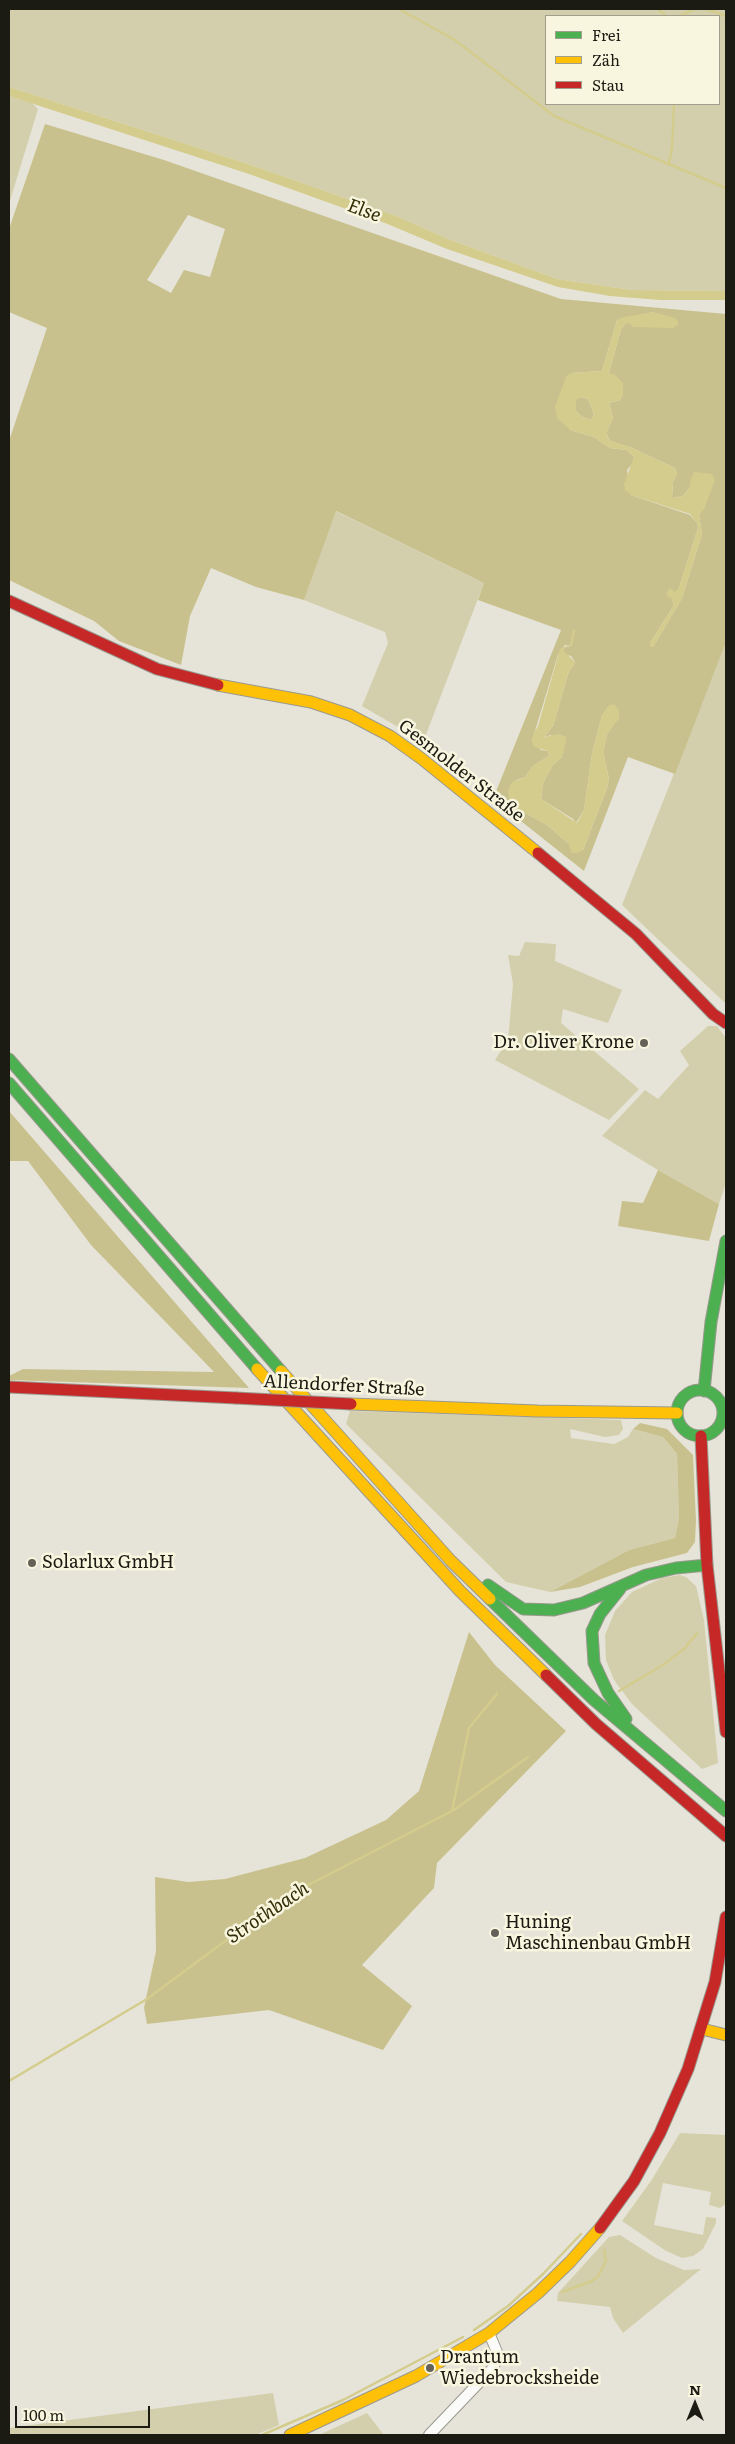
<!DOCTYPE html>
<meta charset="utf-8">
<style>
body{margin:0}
#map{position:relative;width:735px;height:2444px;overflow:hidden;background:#e6e4d8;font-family:Literata,serif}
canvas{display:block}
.frame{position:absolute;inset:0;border:10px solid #1c1b13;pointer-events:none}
.legend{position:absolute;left:545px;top:15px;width:175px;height:90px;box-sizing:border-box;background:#f9f6df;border:1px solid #a19e8d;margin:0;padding:6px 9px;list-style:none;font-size:15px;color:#1c1b13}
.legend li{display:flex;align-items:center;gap:10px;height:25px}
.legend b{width:25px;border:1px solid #a19e8d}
.north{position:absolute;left:670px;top:2379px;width:50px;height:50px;-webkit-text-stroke:4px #f9f6df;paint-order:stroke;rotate:0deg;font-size:14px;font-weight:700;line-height:20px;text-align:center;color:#1c1b13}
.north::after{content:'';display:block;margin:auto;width:18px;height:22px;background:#1c1b13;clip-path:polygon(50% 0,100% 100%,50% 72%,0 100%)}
.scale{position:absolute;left:15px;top:2406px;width:135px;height:22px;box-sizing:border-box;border:2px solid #1c1b13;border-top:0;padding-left:6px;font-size:15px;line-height:18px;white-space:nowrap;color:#1c1b13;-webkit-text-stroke:4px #f9f6df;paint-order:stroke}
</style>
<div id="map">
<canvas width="735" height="2444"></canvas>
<div class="frame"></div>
<ul class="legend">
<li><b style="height:6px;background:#4caf50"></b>Frei</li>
<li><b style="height:6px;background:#ffc107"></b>Zäh</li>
<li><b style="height:6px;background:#c62828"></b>Stau</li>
</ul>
<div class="north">N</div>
<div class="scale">100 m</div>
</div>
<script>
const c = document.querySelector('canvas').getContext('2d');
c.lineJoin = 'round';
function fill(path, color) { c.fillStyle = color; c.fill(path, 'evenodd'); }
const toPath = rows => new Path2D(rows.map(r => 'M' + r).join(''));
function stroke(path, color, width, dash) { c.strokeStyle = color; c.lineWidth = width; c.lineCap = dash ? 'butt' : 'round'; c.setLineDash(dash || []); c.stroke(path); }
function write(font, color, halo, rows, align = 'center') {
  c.font = font + ' Literata,serif'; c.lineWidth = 5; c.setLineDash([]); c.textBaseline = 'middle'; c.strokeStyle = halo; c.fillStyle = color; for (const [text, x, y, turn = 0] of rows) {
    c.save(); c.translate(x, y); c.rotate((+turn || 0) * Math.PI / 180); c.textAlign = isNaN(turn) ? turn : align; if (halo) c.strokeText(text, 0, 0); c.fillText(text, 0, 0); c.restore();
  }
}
const green = toPath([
 [9,9,726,9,726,291,632,290,557,279,448,239,396,216,245,163,9,87],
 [546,16,719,16,719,104,546,104],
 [9,96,32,103,38,109,9,204],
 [335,511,484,583,422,745,398,727,362,706,388,643,385,632,304,600],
 [726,642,726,1004,622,905],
 [525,942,556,944,555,961,622,990,608,1023,563,1009,561,1023,639,1089,609,1120,495,1060,508,1040,513,984,508,955,519,956],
 [708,1026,717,1026,726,1038,726,1183,719,1204,658,1170,602,1136,645,1090,658,1099,689,1065,680,1051],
 [350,1411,621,1420,623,1429,619,1435,605,1437,570,1429,571,1438,614,1444,628,1437,633,1429,663,1437,677,1454,679,1518,675,1538,629,1550,550,1592,506,1582,346,1424],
 [680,1575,686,1577,696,1586,704,1620,718,1763,702,1769,632,1704,614,1680,606,1660,605,1635,615,1611,632,1592,662,1578],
 [680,2133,726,2135,726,2204,720,2208,709,2205,711,2192,663,2183,654,2225,703,2235,706,2217,716,2218,716,2223,703,2249,693,2256,682,2258,666,2251,622,2221,651,2181],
 [620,2235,656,2258,684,2270,701,2269,623,2333,613,2318,610,2307,557,2301,558,2293,609,2237],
 [273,2393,279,2425,255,2435,9,2435,9,2428],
 [367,2413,384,2435,319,2435]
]);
const forest = toPath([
 [45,124,164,160,561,299,726,314,726,642,675,774,628,757,584,871,493,799,561,630,478,600,484,583,336,511,304,600,256,587,211,568,190,616,181,665,119,641,94,621,9,580,9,441,47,328,9,312,9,229],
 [188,215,225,229,210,277,184,270,171,293,147,280],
 [654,312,625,324,621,329,609,373,622,383,623,394,620,400,609,403,613,418,607,431,607,435,610,441,632,448,675,468,677,473,673,482,672,498,683,496,690,487,707,500,699,515,702,534,682,598,653,647,650,643,674,605,672,599,679,588,698,528,697,523,690,515,631,495,627,470,633,463,634,457,627,450,610,448,594,437,570,430,566,377,572,373,602,371,617,320],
 [565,645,571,646,565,647,563,650,564,654,571,656,575,662,568,674,553,726,544,737,551,735,562,757,552,766,543,783,541,799,573,819,576,823,584,810,592,754,602,715,614,724,607,734,603,752,609,779,607,788,583,850,568,843,547,825,515,807,516,780,525,777,533,766,549,756,548,751,541,750,532,741,558,655],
 [581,397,588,399,594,414,591,420,582,417,576,411,576,399],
 [9,1111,249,1388,9,1380,9,1376,23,1369,214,1372,91,1245,28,1161,9,1161],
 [658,1170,719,1204,709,1241,618,1226,622,1201,643,1203],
 [640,1423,667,1429,693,1455,696,1521,695,1542,687,1553,633,1567,580,1587,550,1592,629,1550,675,1538,679,1518,677,1454,663,1437,633,1429],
 [469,1632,495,1665,566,1731,437,1863,434,1888,362,1965,412,2006,383,2050,269,2010,147,2024,144,2008,156,1951,155,1877,188,1882,225,1879,305,1858,386,1820,419,1791]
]);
const water = toPath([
 [9,87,245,163,396,216,448,239,557,279,632,290,726,291,726,300,660,300,610,296,558,287,447,249,385,223,249,174,9,96],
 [654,312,675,318,678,321,678,325,673,328,632,327,630,323,625,324,621,329,609,373,615,375,623,383,623,394,620,400,609,403,613,418,607,431,607,436,610,441,632,448,675,468,677,473,673,482,672,498,683,496,690,487,690,481,694,472,712,474,715,480,704,509,699,515,702,534,682,598,653,647,650,647,650,643,674,605,672,599,667,596,667,591,670,588,675,592,679,588,698,528,697,523,690,514,631,495,625,490,624,484,634,457,627,450,610,448,594,437,570,430,557,418,555,407,566,377,571,373,602,371,617,320,624,317],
 [582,397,588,399,594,414,591,420,582,417,576,411,576,400],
 [571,644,563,650,575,662,568,674,553,726,544,737,559,734,566,737,566,742,562,757,552,766,543,783,541,799,577,823,584,810,592,754,602,715,608,706,614,704,619,710,619,720,614,724,607,734,603,752,609,779,607,788,583,850,578,853,572,853,568,843,547,825,515,807,509,800,508,790,512,782,525,777,533,766,549,756,548,751,534,747,532,741,533,735,538,726,560,649]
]);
const stream = toPath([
 [399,9,455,40,554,116,726,188],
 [658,9,666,16],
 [679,16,695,9,706,9,726,16],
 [669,164,672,148,674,104],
 [571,645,574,631],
 [619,1691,663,1665,684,1649,697,1633],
 [454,1810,528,1757],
 [9,2081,147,1999,283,1898,452,1811,469,1728,497,1694],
 [562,2292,592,2281,598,2276,606,2261,604,2250],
 [474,2330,508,2306,543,2274,581,2234],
 [262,2435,343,2400,463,2337]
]);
const street = toPath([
 [429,2435,493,2368,497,2359,497,2352,489,2333]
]);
const fast = toPath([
 [9,1059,281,1371],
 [9,1083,257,1369],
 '677 1413a23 23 0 1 1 46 0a23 23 0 1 1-46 0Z',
 [704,1391,711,1322,726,1241],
 [488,1585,523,1609,554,1610,583,1603,646,1575,676,1568,707,1565],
 [620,1589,600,1614,592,1631,594,1663,608,1693,626,1719],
 [490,1599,594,1700,726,1811]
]);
const slow = toPath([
 [218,685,311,702,350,715,390,736,422,759,538,853],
 [257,1369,460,1591,546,1675],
 [281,1371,451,1561,490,1599],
 [351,1404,538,1411,677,1413],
 [702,2029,726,2035],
 [290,2435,416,2376,489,2333,538,2293,570,2262,600,2228]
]);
const jam = toPath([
 [9,601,157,669,218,685],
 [538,853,636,934,713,1014,726,1023],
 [9,1387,236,1398],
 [701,1436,707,1565,726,1732],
 [546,1675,596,1724,726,1836],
 [600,2228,634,2181,660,2133,688,2069,715,1982,726,1917]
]);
const jamBridge = toPath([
 [236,1398,351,1404]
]);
const markers = [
 [644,1043,5,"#636158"],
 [32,1563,5,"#636158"],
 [495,1933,5,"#636158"],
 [430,2368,5,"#636158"]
];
const streetNames = [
 ["Gesmolder Straße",461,771,38],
 ["Allendorfer Straße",344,1386,3]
];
const poiNames = [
 ["Dr. Oliver Krone",634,1043,"right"],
 ["Solarlux GmbH",42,1563],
 ["Huning",505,1923],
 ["Maschinenbau GmbH",505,1944],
 ["Drantum",440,2358],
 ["Wiedebrocksheide",440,2379]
];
const waterNames = [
 ["Else",364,211,20],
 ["Strothbach",268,1913,-34]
];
fill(green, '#d3cfac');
fill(forest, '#c9c18d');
fill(water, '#d4cc8c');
stroke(stream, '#d4cc8c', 2.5);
stroke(street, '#9a998f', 12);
stroke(fast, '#9a998f', 13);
stroke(slow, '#9a998f', 13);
stroke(jam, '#9a998f', 13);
stroke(street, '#fbfbf9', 10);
stroke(fast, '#4caf50', 11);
stroke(slow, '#ffc107', 11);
stroke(jam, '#c62828', 11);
stroke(jamBridge, '#9a998f', 13, []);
stroke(jamBridge, '#c62828', 11);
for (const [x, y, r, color] of markers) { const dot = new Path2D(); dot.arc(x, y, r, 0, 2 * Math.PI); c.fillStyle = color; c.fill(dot); stroke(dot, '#f9f6df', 2); }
write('18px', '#1c1b13', '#f9f6df', streetNames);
write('18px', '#1c1b13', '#f9f6df', poiNames, 'left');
write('italic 19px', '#322d07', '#f9f6df', waterNames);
</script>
